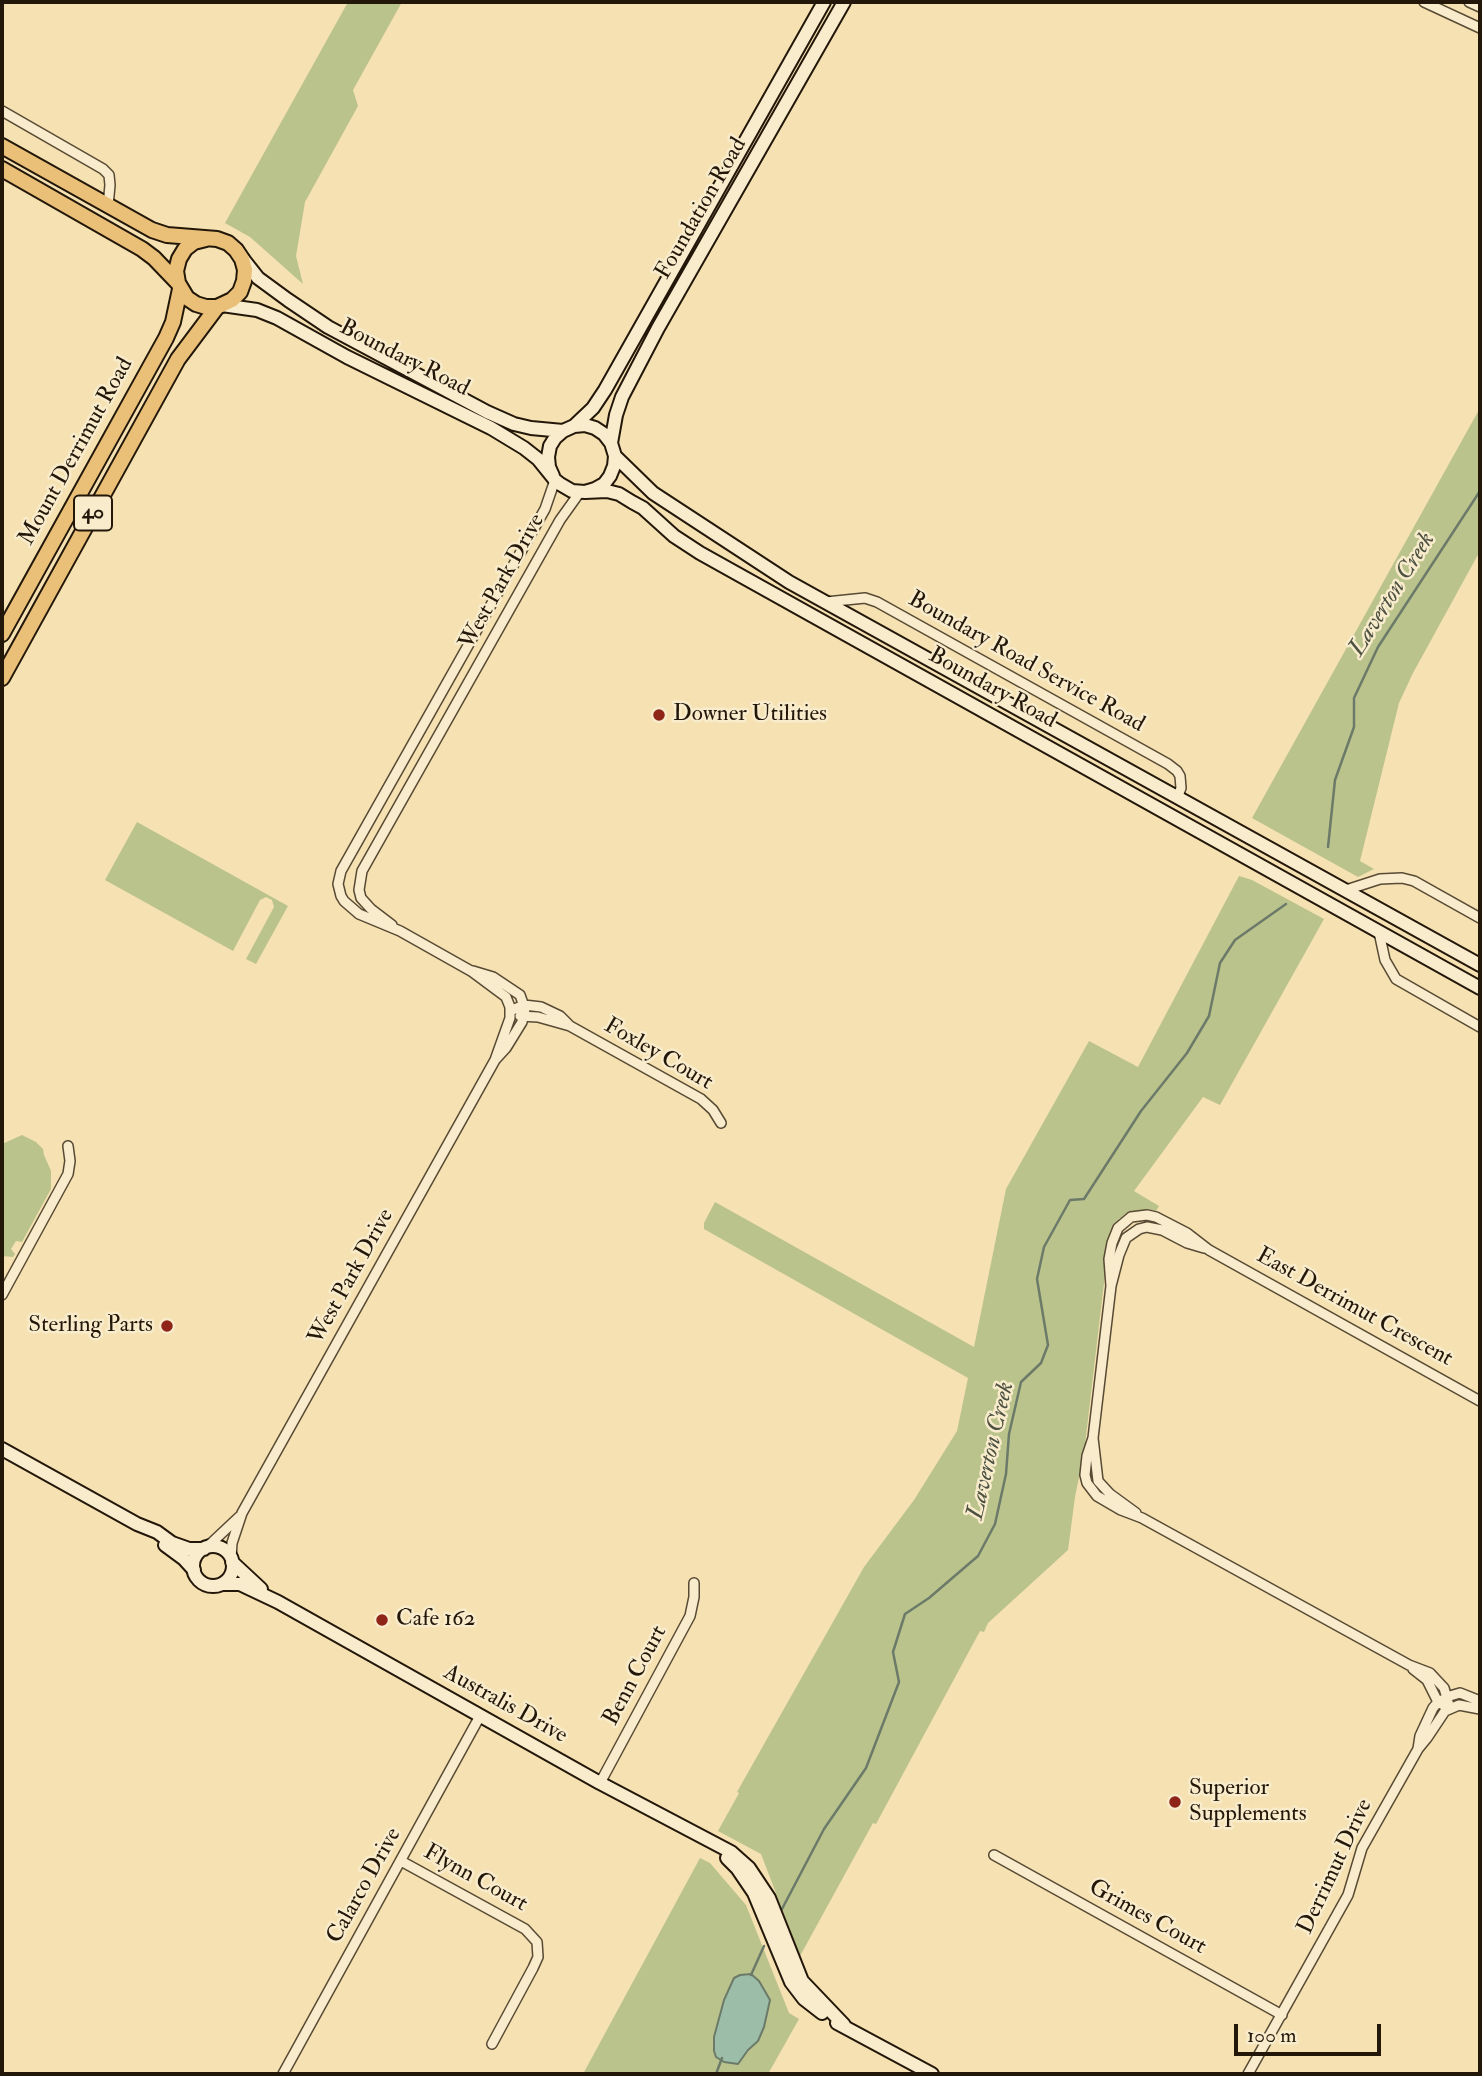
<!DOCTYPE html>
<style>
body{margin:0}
#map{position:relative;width:1482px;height:2076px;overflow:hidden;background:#f5e1b1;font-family:"IM FELL Double Pica",serif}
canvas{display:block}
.frame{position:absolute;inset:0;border:4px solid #23170a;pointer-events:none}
.scale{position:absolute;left:1234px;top:2024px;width:147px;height:32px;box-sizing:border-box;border:4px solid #23170a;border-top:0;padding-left:9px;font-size:21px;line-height:24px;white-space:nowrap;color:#23170a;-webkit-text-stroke:5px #f8eccc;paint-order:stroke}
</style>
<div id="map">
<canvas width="1482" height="2076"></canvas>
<div class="frame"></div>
<div class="scale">100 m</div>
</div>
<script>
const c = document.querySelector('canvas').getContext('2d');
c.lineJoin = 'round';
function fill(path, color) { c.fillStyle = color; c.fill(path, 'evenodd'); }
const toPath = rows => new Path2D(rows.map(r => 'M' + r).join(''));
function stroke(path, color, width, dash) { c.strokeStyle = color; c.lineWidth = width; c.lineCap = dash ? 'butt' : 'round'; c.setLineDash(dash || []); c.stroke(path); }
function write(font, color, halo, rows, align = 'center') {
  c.font = font + ' "IM FELL Double Pica",serif'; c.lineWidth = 5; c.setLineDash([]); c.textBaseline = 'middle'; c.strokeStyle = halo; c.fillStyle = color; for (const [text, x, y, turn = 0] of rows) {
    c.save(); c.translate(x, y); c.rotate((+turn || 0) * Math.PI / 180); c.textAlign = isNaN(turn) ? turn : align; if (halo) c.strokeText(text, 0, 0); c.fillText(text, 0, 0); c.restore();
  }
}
const green = toPath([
 [348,2,402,2,353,90,358,106,305,202,296,256,303,284,250,237,225,223],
 [1480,408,1480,551,1413,673,1399,703,1360,861,1374,869,1358,877,1252,818],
 [137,822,288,906,256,964,246,959,274,907,272,900,266,897,260,900,233,951,105,880],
 [1239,876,1252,880,1324,919,1220,1105,1203,1097,1134,1191,1159,1206,1156,1211,1144,1210,1126,1214,1119,1219,1110,1232,1084,1453,1075,1497,1068,1550,988,1623,984,1632,980,1631,876,1824,873,1823,800,1956,761,1854,718,1831,739,1793,737,1792,864,1567,914,1500,957,1431,968,1378,704,1229,704,1223,715,1202,974,1347,1006,1189,1089,1041,1138,1067],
 [22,1135,36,1142,43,1149,44,1155,51,1171,51,1189,22,1242,16,1241,11,1249,15,1254,13,1257,2,1256,2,1144],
 [700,1858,710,1863,746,1905,789,2013,799,2019,768,2074,583,2074]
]);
const water = toPath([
 [751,1974,759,1981,770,2000,764,2027,758,2041,748,2050,738,2064,724,2062,716,2057,714,2051,714,2037,724,2000,734,1978,740,1975,751,1974]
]);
const stream = toPath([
 [1328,847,1335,780,1354,727,1354,698,1378,647,1480,491],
 [782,1909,824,1829,866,1768,899,1682,893,1652,905,1614,929,1598,978,1556,995,1524,1006,1474,1009,1434,1021,1382,1041,1363,1048,1345,1037,1279,1044,1247,1070,1200,1084,1199,1141,1111,1187,1053,1209,1016,1220,963,1235,940,1286,904],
 [751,1975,764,1946],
 [716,2074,722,2058]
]);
const street = toPath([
 [1424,2,1480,28],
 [1469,2,1480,7],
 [2,111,103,169,109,175,110,185,108,206],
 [826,602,865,598,877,602,1168,764,1177,771,1180,776,1181,788,1178,796],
 [1346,890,1380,879,1402,878,1414,881,1480,918],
 [392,925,371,909,361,898,359,890,362,871,560,520,580,492],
 [1379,932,1385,960,1396,979,1480,1027],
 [510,1011,524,1005,541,1007,560,1016,569,1025],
 [520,1016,538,1017,570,1026,701,1099,713,1110,721,1123],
 [495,1060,510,1018,510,1007,506,997,471,971,400,931,359,914,344,901,341,896,338,884,341,871,545,509,555,480],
 [1111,1286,1109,1259,1112,1243,1118,1228,1131,1217,1147,1215,1156,1217,1187,1233,1209,1250,1480,1401],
 [2,1295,68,1174,70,1161,68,1146],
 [1093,1438,1087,1456,1085,1475,1087,1483,1097,1496,1121,1510,1142,1518,1409,1665,1430,1673,1444,1688,1450,1709],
 [1136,1513,1110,1494,1098,1481,1093,1438,1111,1286,1119,1255,1126,1238,1139,1229,1147,1227,1162,1230,1187,1243,1204,1248],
 [206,1548,239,1517],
 [231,1559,232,1543,242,1513,495,1060,506,1048,522,1022,525,1009,520,995,493,977,473,971],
 [1413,1669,1427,1680,1438,1702,1443,1705],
 [1418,1749,1420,1736,1433,1708,1438,1702,1450,1696,1460,1693,1480,1701],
 [600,1783,690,1616,694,1597,694,1583],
 [994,1855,1282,2015],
 [401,1861,525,1929,537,1942,538,1957,533,1968,492,2044],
 [283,2074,480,1716],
 [1248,2074,1348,1895,1362,1848,1418,1749,1427,1738,1445,1711,1459,1705,1480,1709]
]);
const secondary = toPath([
 [243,259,258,278,288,300,328,327,487,412,514,424,531,428,563,431],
 [222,305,257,310,277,318,347,357,491,428,524,448,538,459,555,480,560,484,572,491,585,492,595,489,604,484,610,476,614,466,615,456,611,443,604,434,595,428,585,425,574,426,563,431,555,438,550,446,548,457,549,467,553,476],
 [574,426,593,408,605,390,824,2],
 [611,443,616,415,622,397,658,328,844,2],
 [615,456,653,493,789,582,1480,965],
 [585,492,607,491,619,494,632,502,643,508,674,536,700,553,1480,988],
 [2,1449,137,1524,157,1532,172,1543,189,1549,204,1549],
 [165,1545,184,1559,194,1570],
 '193 1566a20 20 0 1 1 40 0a20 20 0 1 1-40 0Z',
 [232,1562,261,1589],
 [222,1584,240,1584,278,1602,600,1783,731,1852,749,1868,769,1898,802,1981,844,2025],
 [727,1858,737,1868,754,1893,791,1982,804,1999,822,2013],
 [837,2023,932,2074]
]);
const primary = toPath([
 [2,146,152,230,167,235,217,239,228,243,236,250,242,259,245,270,244,281,240,292,232,300,217,307,206,307,196,304,187,298,178,283,176,271,179,259,185,249,194,242,206,239],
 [2,169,142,249,154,258,178,283],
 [2,634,166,338,173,322,180,289],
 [2,678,178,359,217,307]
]);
const markers = [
 [659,715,7,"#8f2418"],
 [167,1326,7,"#8f2418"],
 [382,1620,7,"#8f2418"],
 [1175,1802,7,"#8f2418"]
];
const shields = [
 [93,513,38]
];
const shieldNames = [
 ["40",93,513]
];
const streetNames = [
 ["Foundation Road",702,209,-60],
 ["Boundary Road",404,359,27],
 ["Mount Derrimut Road",77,452,-61],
 ["West Park Drive",503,582,-61],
 ["Boundary Road Service Road",1026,663,29],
 ["Boundary Road",992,689,29],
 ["Foxley Court",658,1055,30],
 ["West Park Drive",352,1277,-61],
 ["East Derrimut Crescent",1354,1308,29],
 ["Benn Court",636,1676,-62],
 ["Australis Drive",505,1705,29],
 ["Derrimut Drive",1336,1867,-65],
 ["Flynn Court",475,1879,29],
 ["Calarco Drive",365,1886,-61],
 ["Grimes Court",1147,1918,29]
];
const poiNames = [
 ["Downer Utilities",673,715],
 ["Sterling Parts",153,1326,"right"],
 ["Cafe 162",396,1620],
 ["Superior",1189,1789],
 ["Supplements",1189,1815]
];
const waterNames = [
 ["Laverton Creek",1393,595,-58],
 ["Laverton Creek",992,1451,-77]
];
fill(green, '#bbc38c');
fill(water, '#9cbea9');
stroke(water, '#6c7b69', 2);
stroke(stream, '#6c7b69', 2.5);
stroke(street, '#584a34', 12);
stroke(secondary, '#23170a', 16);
stroke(primary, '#23170a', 18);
stroke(street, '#f8eccc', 9);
stroke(secondary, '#f8eccc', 12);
stroke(primary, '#eac078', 14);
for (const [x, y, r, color] of markers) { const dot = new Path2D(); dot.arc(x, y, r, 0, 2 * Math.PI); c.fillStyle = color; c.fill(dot); stroke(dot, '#f8eccc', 2.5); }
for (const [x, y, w] of shields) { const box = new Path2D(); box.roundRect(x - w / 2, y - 17.5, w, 35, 5); c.fillStyle = '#f8eccc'; c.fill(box); stroke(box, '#23170a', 2); }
write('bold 21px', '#23170a', null, shieldNames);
write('23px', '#23170a', '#f8eccc', streetNames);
write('23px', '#23170a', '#f8eccc', poiNames, 'left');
write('italic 24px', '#4d5142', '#f8eccc', waterNames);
</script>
